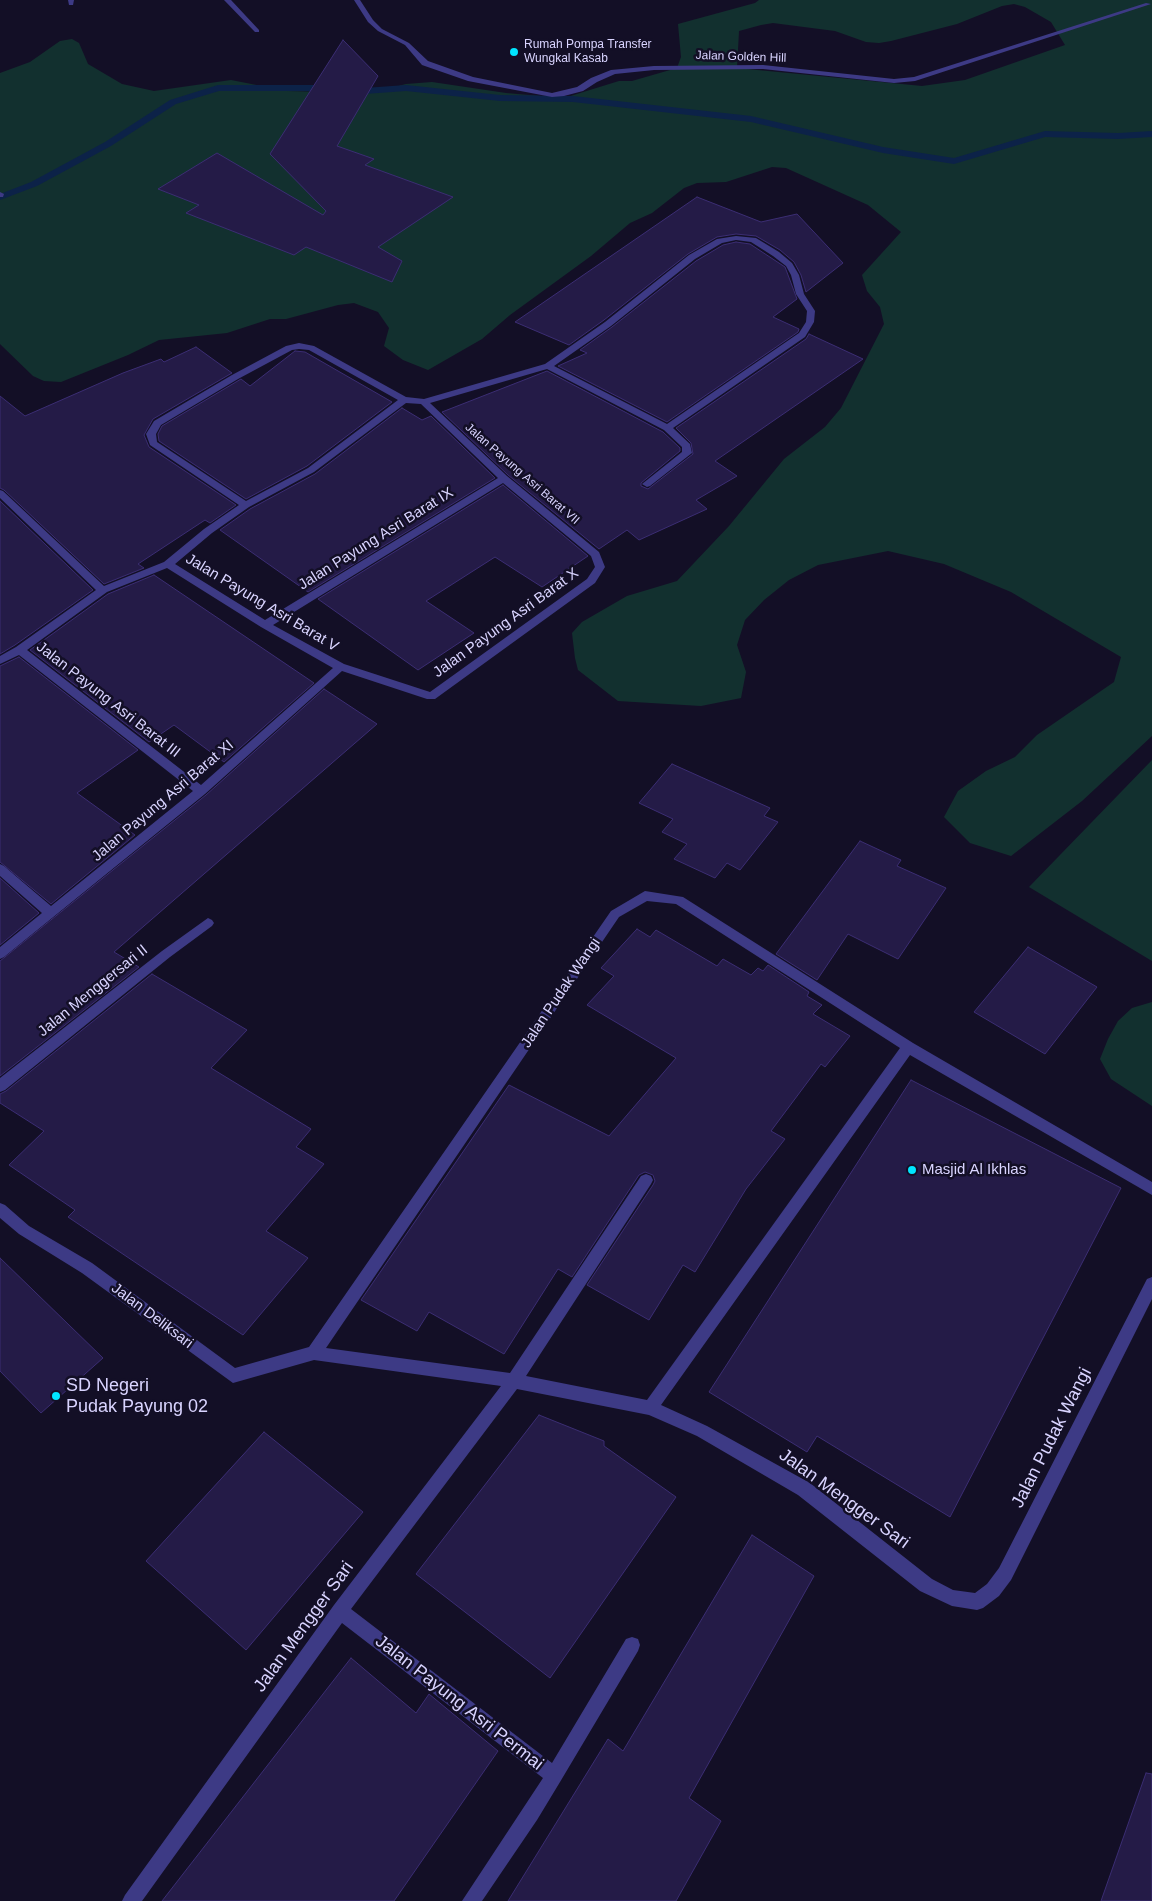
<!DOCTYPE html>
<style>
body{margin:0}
canvas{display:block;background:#130f26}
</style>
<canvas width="1152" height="1901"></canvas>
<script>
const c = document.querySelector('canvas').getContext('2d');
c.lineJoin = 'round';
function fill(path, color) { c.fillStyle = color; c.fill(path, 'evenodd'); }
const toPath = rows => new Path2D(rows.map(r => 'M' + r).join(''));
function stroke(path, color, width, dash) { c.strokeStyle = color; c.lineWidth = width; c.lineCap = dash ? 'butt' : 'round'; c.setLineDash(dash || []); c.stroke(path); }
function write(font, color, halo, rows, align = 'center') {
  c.font = font + ' Arial,sans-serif'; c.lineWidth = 5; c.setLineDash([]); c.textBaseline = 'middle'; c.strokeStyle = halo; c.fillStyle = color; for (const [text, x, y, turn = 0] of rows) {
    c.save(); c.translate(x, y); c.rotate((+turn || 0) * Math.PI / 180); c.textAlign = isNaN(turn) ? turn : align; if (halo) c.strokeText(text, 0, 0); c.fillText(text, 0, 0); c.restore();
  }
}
const green = toPath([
 [759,0,1152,0,1152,736,1082,801,1011,856,970,843,944,817,958,791,986,771,1015,757,1037,735,1114,682,1121,657,1011,592,944,564,888,551,818,565,789,580,764,600,745,620,737,645,746,672,741,698,701,706,618,701,578,670,575,658,572,633,582,622,627,596,677,581,729,526,784,459,825,427,841,408,884,324,880,307,867,291,862,275,901,232,868,205,786,168,772,167,726,182,697,183,684,188,652,213,630,223,591,256,510,315,482,339,428,370,403,360,384,346,389,328,378,312,354,303,338,305,286,319,270,319,227,333,159,340,128,355,61,382,44,381,33,376,0,344,0,73,30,62,60,41,72,39,79,43,88,64,122,84,154,91,231,80,287,91,370,93,406,84,432,82,506,93,564,98,619,81,632,81,677,68,681,57,678,24,755,3],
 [1014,4,1025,7,1051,22,1065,45,965,80,922,86,737,68,739,31,761,25,773,23,835,31,866,42,879,43,891,41,957,24,1002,6],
 [1152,760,1152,961,1029,887],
 [1152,1002,1152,1106,1111,1079,1100,1059,1108,1039,1118,1021,1132,1008]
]);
const stream = toPath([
 [218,85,319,85,351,89,406,85,500,95,573,96,751,116,883,147,954,158,1045,131,1118,133,1152,131,1152,137,1118,139,1045,137,954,164,883,153,751,122,573,102,500,101,406,91,351,95,319,91,219,91,176,104,111,146,37,186,0,200,0,194,31,182,105,142,170,100,218,85]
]);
const building = toPath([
 [343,40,378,76,337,146,374,159,365,165,453,197,378,247,402,261,392,282,306,247,294,255,186,213,199,205,158,189,217,153,323,215,326,211,270,154,343,40],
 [697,197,761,222,797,214,843,263,806,292,801,275,794,262,780,250,756,236,736,234,717,237,688,254,604,320,569,345,515,322,697,197],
 [736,242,750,244,785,267,797,299,773,317,799,329,798,332,667,422,558,366,587,353,580,350,612,327,696,261,723,245,736,242],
 [809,334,863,359,715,461,737,476,696,500,707,509,639,540,627,530,599,549,508,475,442,412,547,371,663,432,680,448,680,451,641,483,641,486,648,489,693,454,691,443,676,428,806,339,809,334],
 [196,347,232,373,153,419,144,435,149,447,236,505,210,523,205,520,138,564,144,568,104,584,4,490,0,488,0,396,25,416,123,373,161,359,164,362,196,347],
 [295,351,305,352,392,402,307,466,246,499,159,441,158,434,162,426,241,379,250,386,295,351],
 [402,408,422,420,431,416,495,478,308,592,220,530,250,509,315,474,402,408],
 [503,485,588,556,542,587,495,557,426,601,474,633,418,670,318,599,503,485],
 [0,501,93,590,15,645,0,654,0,501],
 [154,575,314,683,224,762,174,725,149,742,30,650,108,594,154,575],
 [19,657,138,750,77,793,135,835,51,904,0,862,0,666,19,657],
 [324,689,377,724,114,952,139,967,0,1076,0,961,206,795,324,689],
 [672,764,770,808,764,816,778,822,740,870,727,863,715,878,674,859,687,844,662,832,673,819,639,803,672,764],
 [860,841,901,860,897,866,946,888,898,959,848,934,817,980,776,954,860,841],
 [0,878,39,913,0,945,0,878],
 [637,929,650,937,656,930,717,966,723,959,751,975,758,968,763,971,768,965,809,992,807,996,822,1005,813,1014,850,1036,825,1067,821,1064,771,1131,785,1139,746,1189,695,1272,683,1265,649,1320,587,1285,653,1185,655,1181,653,1175,645,1172,639,1175,572,1277,558,1269,504,1354,429,1312,417,1331,361,1300,509,1085,609,1136,676,1058,587,1005,614,976,601,968,637,929],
 [1028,947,1097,987,1045,1054,974,1012,1028,947],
 [152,974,247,1030,211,1068,311,1129,296,1147,324,1164,266,1231,308,1258,243,1335,68,1217,75,1210,9,1165,44,1131,0,1103,0,1094,6,1091,152,974],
 [911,1080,1121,1188,950,1517,817,1436,807,1452,709,1392,911,1080],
 [0,1258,103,1358,41,1413,0,1371,0,1258],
 [539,1415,604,1441,604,1446,676,1497,550,1678,416,1574,539,1415],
 [264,1432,363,1512,246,1650,146,1561,264,1432],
 [752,1535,814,1576,689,1798,721,1821,676,1901,508,1901,608,1739,623,1751,752,1535],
 [351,1658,416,1713,429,1694,498,1751,394,1901,162,1901,351,1658],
 [1146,1773,1152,1774,1152,1901,1101,1901,1146,1773]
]);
const minor = toPath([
 [68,0,74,0,73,5,69,5,68,0],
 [224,0,231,0,259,30,259,32,255,32,224,0],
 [354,0,360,0,373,20,382,29,409,43,428,61,473,77,552,93,577,87,591,78,611,70,654,66,763,65,894,79,914,77,1146,3,1151,4,915,81,894,83,763,69,654,70,615,74,597,82,583,91,564,96,552,97,468,81,422,65,405,45,378,31,368,22,354,0],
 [0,192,4,194,3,197,0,197,0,192],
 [736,236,756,238,779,252,792,263,799,275,804,294,815,311,814,322,805,337,673,428,690,444,692,453,650,486,647,487,642,484,682,452,682,447,664,430,547,369,430,403,507,476,599,552,605,567,595,583,435,699,427,699,342,671,205,794,4,957,0,959,0,947,42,913,0,876,0,864,4,866,51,906,193,791,19,655,0,664,0,656,16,647,96,590,0,498,0,490,3,491,104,586,164,562,204,529,239,505,150,445,146,434,154,421,232,375,286,346,299,343,314,346,406,397,424,399,545,364,605,322,689,255,717,239,736,236],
 [736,240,751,242,773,256,786,266,791,275,796,294,807,311,806,322,799,333,667,424,554,366,611,326,695,259,722,243,736,240],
 [299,349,309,350,398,400,308,468,246,501,157,442,156,434,161,425,238,379,292,350,299,349],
 [406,403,421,404,498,478,265,620,175,564,212,533,249,507,314,472,406,403],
 [503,483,591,556,595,567,587,579,430,692,344,664,273,625,503,483],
 [167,568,261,627,333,668,201,785,27,650,107,592,167,568],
 [645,891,683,897,913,1043,1152,1182,1152,1195,910,1055,661,1405,707,1426,810,1483,932,1579,953,1590,975,1593,987,1584,999,1568,1147,1279,1152,1277,1152,1299,1011,1580,999,1596,983,1608,977,1610,952,1606,920,1591,798,1495,697,1436,649,1415,517,1389,351,1609,552,1763,626,1639,632,1637,638,1639,640,1645,638,1651,560,1782,537,1820,482,1901,462,1901,543,1778,342,1623,142,1901,122,1901,125,1895,334,1605,501,1386,314,1360,233,1383,82,1273,19,1234,0,1218,0,1203,5,1205,29,1226,92,1263,235,1368,309,1347,611,911,645,891],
 [647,901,676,904,900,1048,647,1400,526,1376,651,1184,653,1180,651,1176,646,1174,641,1176,510,1373,326,1348,619,917,647,901],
 [208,918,212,920,214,923,212,926,170,957,5,1090,0,1092,0,1078,162,951,208,918]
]);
const markers = [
 [514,52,5,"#00e5ff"],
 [912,1170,5,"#00e5ff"],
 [56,1396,5,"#00e5ff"]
];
const farPoinames = [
 ["Rumah Pompa Transfer",524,45],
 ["Wungkal Kasab",524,59]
];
const farStreetnames = [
 ["Jalan Golden Hill",741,57,2],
 ["Jalan Payung Asri Barat VII",522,474,41]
];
const streetNames = [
 ["Jalan Payung Asri Barat IX",376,539,-32],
 ["Jalan Payung Asri Barat V",262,603,31],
 ["Jalan Payung Asri Barat X",506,623,-36],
 ["Jalan Payung Asri Barat III",108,700,38],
 ["Jalan Payung Asri Barat XI",163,801,-40],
 ["Jalan Menggersari II",93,991,-39],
 ["Jalan Pudak Wangi",561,993,-56],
 ["Jalan Deliksari",152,1316,37]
];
const poiNames = [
 ["Masjid Al Ikhlas",922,1170]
];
const nearPoinames = [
 ["SD Negeri",66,1386],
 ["Pudak Payung 02",66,1407]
];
const nearStreetnames = [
 ["Jalan Pudak Wangi",1052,1438,-63],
 ["Jalan Mengger Sari",844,1499,36],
 ["Jalan Mengger Sari",304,1627,-54],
 ["Jalan Payung Asri Permai",459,1703,38]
];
fill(green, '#12302f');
fill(stream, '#0c2248');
fill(building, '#241b47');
stroke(building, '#3b2d73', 1);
fill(minor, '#3d3a85');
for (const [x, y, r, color] of markers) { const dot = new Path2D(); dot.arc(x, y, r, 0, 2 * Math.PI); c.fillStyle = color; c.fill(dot); stroke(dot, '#130f26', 2); }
write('12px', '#d9d4ff', '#130f26', farPoinames, 'left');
write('12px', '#d9d4ff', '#130f26', farStreetnames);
write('15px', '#d9d4ff', '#130f26', streetNames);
write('15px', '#d9d4ff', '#130f26', poiNames, 'left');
write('18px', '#d9d4ff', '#130f26', nearPoinames, 'left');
write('18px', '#d9d4ff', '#130f26', nearStreetnames);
</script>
